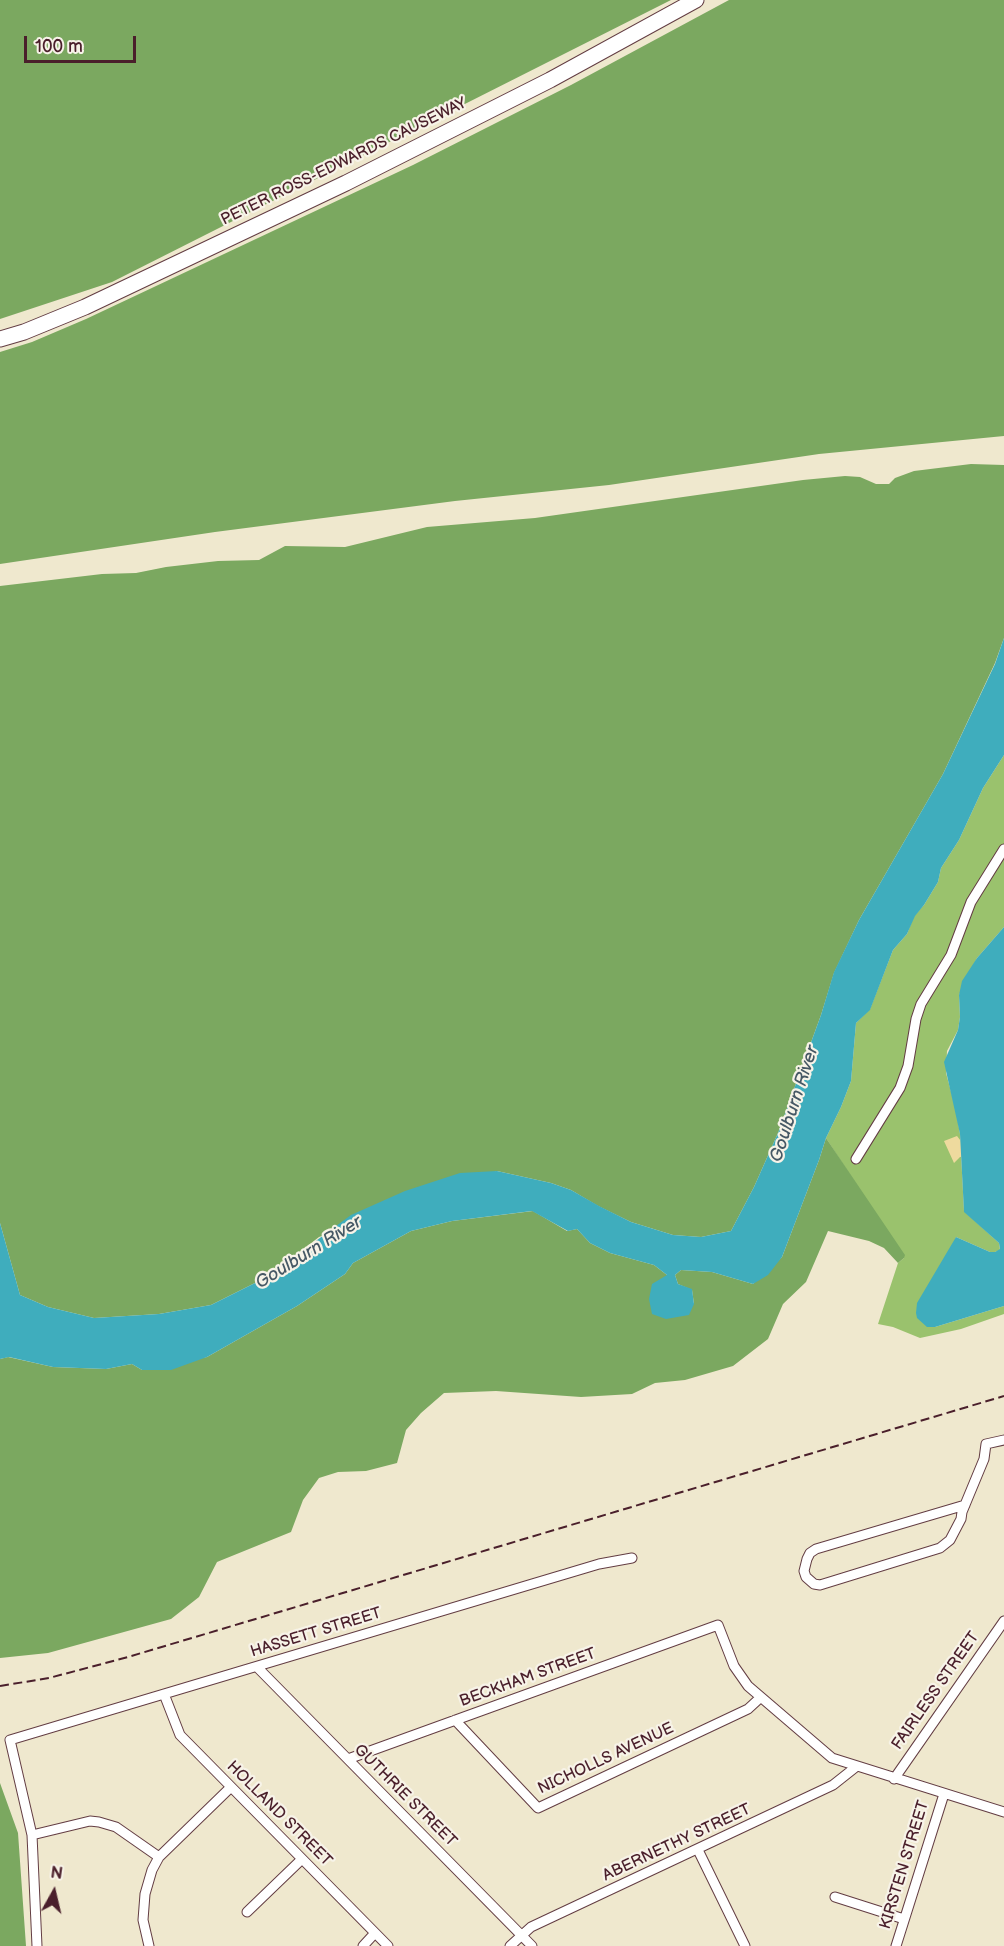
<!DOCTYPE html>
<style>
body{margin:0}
#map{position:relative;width:1004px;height:1946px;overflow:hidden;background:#efe8ce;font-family:"Balsamiq Sans",sans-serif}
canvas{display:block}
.north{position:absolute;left:24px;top:1862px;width:60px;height:60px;-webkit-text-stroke:4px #f7f3e8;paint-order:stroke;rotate:8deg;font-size:16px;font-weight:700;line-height:24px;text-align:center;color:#4a1f2b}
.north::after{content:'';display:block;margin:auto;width:21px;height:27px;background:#4a1f2b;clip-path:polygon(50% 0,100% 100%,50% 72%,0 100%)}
.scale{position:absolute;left:24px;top:36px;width:112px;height:27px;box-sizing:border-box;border:3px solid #4a1f2b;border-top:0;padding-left:8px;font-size:18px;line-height:21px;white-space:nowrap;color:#4a1f2b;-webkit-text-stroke:4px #f7f3e8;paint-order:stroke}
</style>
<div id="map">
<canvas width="1004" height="1946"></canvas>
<div class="north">N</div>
<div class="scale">100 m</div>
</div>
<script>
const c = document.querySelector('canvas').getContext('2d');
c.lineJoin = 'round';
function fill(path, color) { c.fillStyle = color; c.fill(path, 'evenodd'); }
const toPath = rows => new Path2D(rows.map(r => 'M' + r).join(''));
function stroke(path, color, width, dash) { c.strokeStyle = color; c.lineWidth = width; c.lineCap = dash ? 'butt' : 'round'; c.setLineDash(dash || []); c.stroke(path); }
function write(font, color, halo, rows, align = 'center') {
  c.font = font + ' "Balsamiq Sans",sans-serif'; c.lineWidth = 4.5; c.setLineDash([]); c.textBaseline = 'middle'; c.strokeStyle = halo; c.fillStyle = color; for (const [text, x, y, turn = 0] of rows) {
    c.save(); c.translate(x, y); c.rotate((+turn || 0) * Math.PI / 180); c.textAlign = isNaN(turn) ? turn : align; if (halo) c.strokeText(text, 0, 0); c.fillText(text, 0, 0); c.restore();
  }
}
const green = toPath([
 [1004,755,1004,927,977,958,959,995,960,1017,958,1030,947,1051,946,1073,956,1110,960,1134,964,1211,999,1243,1000,1250,995,1252,990,1252,956,1237,935,1327,1004,1306,1004,1314,961,1329,920,1338,893,1327,878,1324,898,1263,904,1258,826,1138,841,1107,851,1081,856,1023,870,1009,893,950,907,934,914,916,924,905,938,882,941,868,959,840,983,788]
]);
const forest = toPath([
 [0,0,671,0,112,282,0,319],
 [729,0,1004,0,1004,436,819,454,609,485,455,501,215,532,0,564,0,352,32,342,86,319,413,165,571,85],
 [971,464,1004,465,1004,638,995,663,943,774,859,920,834,973,821,1015,778,1133,754,1187,731,1231,701,1237,673,1235,631,1222,598,1206,571,1190,551,1183,497,1171,319,1237,267,1277,211,1305,159,1314,94,1318,48,1307,20,1295,0,1223,0,586,102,574,136,573,166,567,218,561,259,560,285,546,345,547,427,527,535,518,803,480,845,476,860,477,876,484,889,484,895,478,914,471],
 [826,1138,905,1255,904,1258,898,1263,884,1248,869,1241,828,1231,806,1282,783,1304,768,1339,733,1366,685,1380,655,1383,632,1394,581,1397,496,1391,444,1393,421,1413,406,1430,397,1463,366,1471,338,1472,319,1478,303,1500,291,1532,217,1562,199,1597,171,1619,48,1653,0,1658,0,1359,8,1357,53,1367,106,1369,132,1364,142,1370,207,1357,297,1306,345,1274,353,1263,411,1231,452,1221,533,1211,567,1231,577,1229,590,1243,610,1253,654,1265,667,1275,694,1304,692,1290,678,1284,675,1275,681,1270,712,1272,753,1284,782,1257,819,1160],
 [0,1783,18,1833,26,1946,0,1946]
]);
const sand = toPath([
 [957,1136,964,1145,968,1156,960,1157,954,1163,944,1141]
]);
const water = toPath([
 [1004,638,1004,755,983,788,959,840,941,868,938,882,924,905,915,916,907,934,893,950,870,1010,856,1023,851,1081,841,1107,826,1138,819,1160,782,1257,768,1275,753,1284,712,1272,681,1270,675,1275,678,1284,692,1289,694,1304,689,1315,666,1319,652,1314,649,1299,652,1284,667,1275,654,1265,610,1253,590,1243,577,1229,568,1231,532,1211,452,1221,411,1231,353,1263,345,1274,297,1306,207,1357,171,1370,142,1370,132,1364,106,1369,53,1367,9,1357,0,1359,0,1223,20,1295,48,1307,94,1318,159,1314,211,1305,267,1277,351,1215,405,1191,460,1173,497,1171,551,1183,571,1190,599,1206,631,1222,673,1235,701,1237,731,1231,754,1187,778,1133,821,1015,834,972,859,920,943,774,995,664],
 [1004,927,1004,1306,935,1327,927,1327,917,1318,916,1313,917,1303,956,1237,990,1252,995,1252,1000,1249,999,1243,964,1212,960,1134,944,1062,958,1030,960,1017,959,995,962,981,977,958]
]);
const minor = toPath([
 [856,1159,900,1088,908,1066,916,1019,921,1004,951,955,971,902,1004,849],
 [965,1505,816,1549,810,1553,807,1559,804,1571,806,1577,814,1584,820,1585,940,1548,950,1540,961,1519,962,1512,984,1459,986,1444,1004,1440],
 [257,1667,532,1946],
 [164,1694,180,1735,388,1946],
 [455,1720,538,1808,748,1709,761,1697],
 [348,1759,718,1625,734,1666,748,1686,832,1758,1004,1812],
 [894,1779,1004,1621],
 [32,1835,90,1821,99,1822,116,1827,159,1857],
 [698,1850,745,1946],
 [835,1897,904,1919],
 [247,1912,302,1859],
 [37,1946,32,1835,10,1740,599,1564,632,1558],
 [149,1946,143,1920,145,1894,152,1870,159,1857,231,1787],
 [363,1946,375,1933],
 [510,1946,531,1927,833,1785,857,1766],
 [896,1946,944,1794]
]);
const trunk = toPath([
 [0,339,24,332,85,307,346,183,550,80,696,0]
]);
const rail = toPath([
 [0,1686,49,1678,128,1657,1004,1396]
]);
const streetNames = [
 ["PETER ROSS-EDWARDS CAUSEWAY",344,162,-26],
 ["HASSETT STREET",316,1633,-17],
 ["BECKHAM STREET",528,1678,-20],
 ["FAIRLESS STREET",936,1691,-55],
 ["NICHOLLS AVENUE",606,1759,-25],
 ["GUTHRIE STREET",405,1796,45],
 ["HOLLAND STREET",279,1814,45],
 ["ABERNETHY STREET",677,1843,-25],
 ["KIRSTEN STREET",905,1865,-73]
];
const waterNames = [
 ["Goulburn River",795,1104,-72],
 ["Goulburn River",309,1253,-32]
];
fill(green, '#9ac26d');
fill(forest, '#7ba860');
fill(sand, '#eeda9e');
fill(water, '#3fadbd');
stroke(minor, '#633d43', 11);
stroke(trunk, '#633d43', 17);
stroke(minor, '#fff', 9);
stroke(trunk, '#fff', 15);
stroke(rail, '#4a1f2b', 2, [9, 4.5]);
write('16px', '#4a1f2b', '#f7f3e8', streetNames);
write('italic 18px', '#465865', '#f7f3e8', waterNames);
</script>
